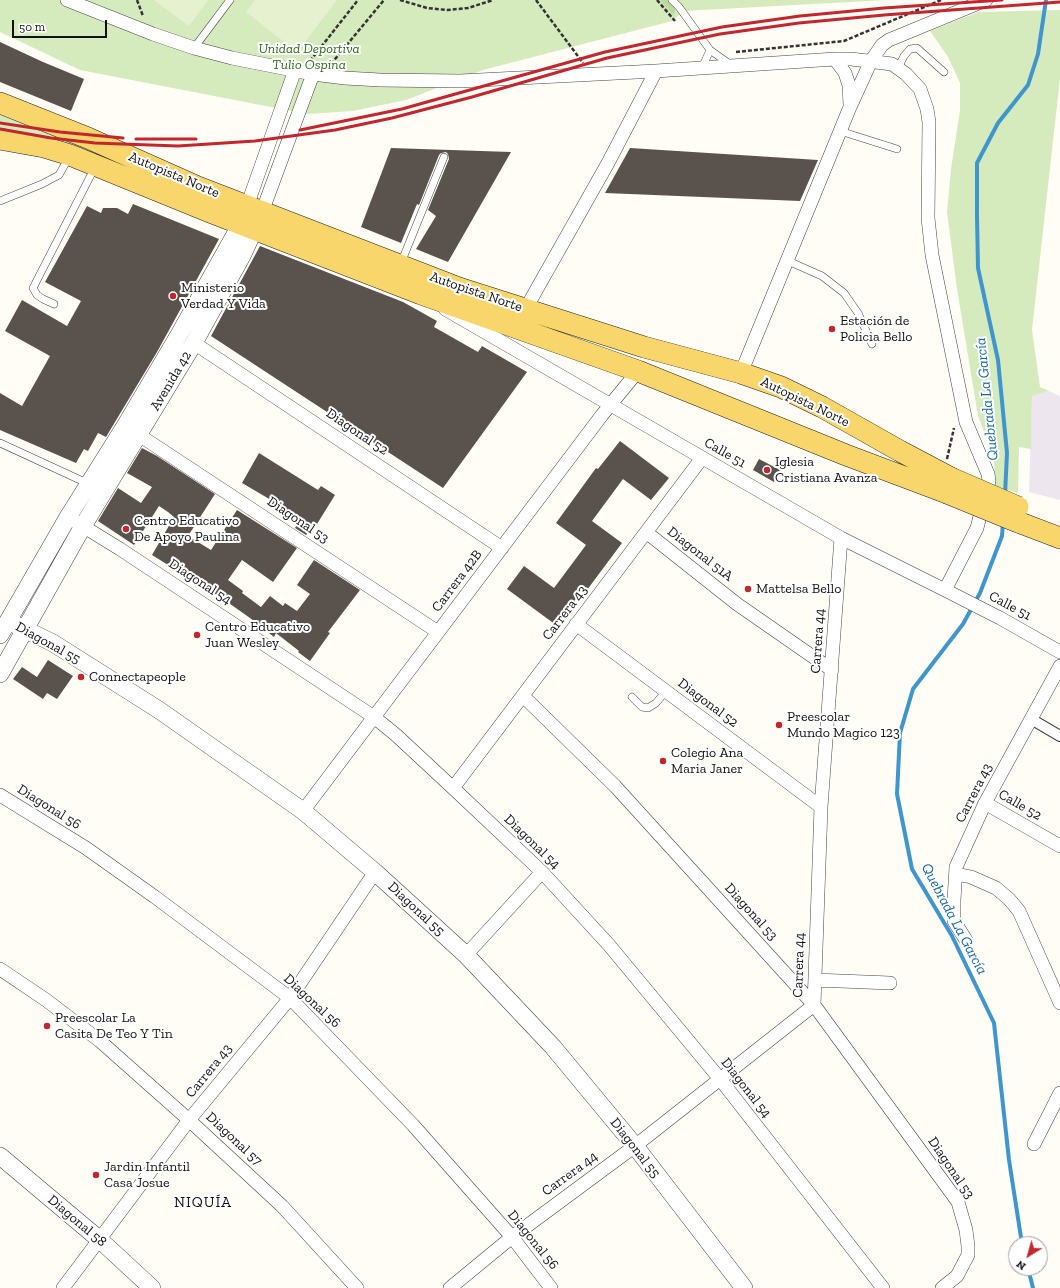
<!DOCTYPE html>
<meta charset="utf-8">
<style>
body{margin:0}
#map{position:relative;width:1060px;height:1288px;overflow:hidden;background:#fffdf5;font-family:"Zilla Slab",serif}
canvas{display:block}
.north{position:absolute;left:1008px;top:1236px;width:40px;height:40px;box-sizing:border-box;background:#fff;border:1px solid #a0a0a0;border-radius:50%;rotate:217deg;font-size:11px;font-weight:700;line-height:16px;text-align:center;color:#111}
.north::after{content:'';display:block;margin:auto;width:14px;height:18px;background:#c4262e;clip-path:polygon(50% 0,100% 100%,50% 72%,0 100%)}
.scale{position:absolute;left:12px;top:20px;width:95px;height:18px;box-sizing:border-box;border:2px solid #111;border-top:0;padding-left:5px;font-size:12px;line-height:14px;white-space:nowrap;color:#111;-webkit-text-stroke:3px #fff;paint-order:stroke}
</style>
<div id="map">
<canvas width="1060" height="1288"></canvas>
<div class="north">N</div>
<div class="scale">50 m</div>
</div>
<script>
const c = document.querySelector('canvas').getContext('2d');
c.lineJoin = 'round';
function fill(path, color) { c.fillStyle = color; c.fill(path, 'evenodd'); }
const toPath = rows => new Path2D(rows.map(r => 'M' + r).join(''));
function stroke(path, color, width, dash) { c.strokeStyle = color; c.lineWidth = width; c.lineCap = dash ? 'butt' : 'round'; c.setLineDash(dash || []); c.stroke(path); }
function write(font, color, halo, rows, align = 'center') {
  c.font = font + ' "Zilla Slab",serif'; c.lineWidth = 4; c.setLineDash([]); c.textBaseline = 'middle'; c.strokeStyle = halo; c.fillStyle = color; for (const [text, x, y, turn = 0] of rows) {
    c.save(); c.translate(x, y); c.rotate((+turn || 0) * Math.PI / 180); c.textAlign = isNaN(turn) ? turn : align; if (halo) c.strokeText(text, 0, 0); c.fillText(text, 0, 0); c.restore();
  }
}
const industrial = toPath([
 [1049,391,1060,396,1060,500,1029,492,1032,396]
]);
const green = toPath([
 [0,0,887,0,684,11,672,21,483,70,406,100,353,111,307,114,80,70,0,32],
 [1060,10,1060,78,1032,330,1040,387,1049,391,1032,396,1031,449,1019,447,1018,493,995,486,994,457,978,416,957,289,947,212,951,169,960,110,960,83,948,57,930,31,978,12],
 [0,110,165,180,0,135]
]);
const forest = toPath([
 [660,0,677,0,674,16]
]);
const pitch = toPath([
 [154,0,208,0,189,26],
 [255,0,337,0,297,52,246,12]
]);
const stream = toPath([
 [1005,495,1007,453,998,360,978,268,977,217,977,163,998,123,1028,85,1038,54,1046,0],
 [1003,522,1002,536,980,593,963,624,913,689,900,733,897,794,912,869,952,936,994,1023,1009,1160,1022,1244],
 [1028,1268,1033,1288]
]);
const building = toPath([
 [0,42,43,62,84,79,71,111,0,82],
 [391,148,511,152,448,262,416,249,436,216,428,210,449,159,448,154,446,152,441,153,439,155,419,205,417,204,401,243,361,227],
 [630,148,818,160,800,201,605,193],
 [133,204,219,239,157,352,106,437,98,433,88,451,84,449,76,463,0,430,0,393,22,406,50,356,5,331,22,300,67,326,81,301,45,282,87,206,101,213,103,208,117,208,128,214],
 [260,246,403,302,437,321,434,327,478,352,482,346,527,372,443,488,211,336],
 [620,441,669,478,651,500,623,479,592,521,622,543,581,598,578,596,556,625,507,589,524,566,554,588,586,545,556,523,596,468,598,469],
 [142,448,157,456,215,494,188,536,211,550,237,510,297,548,273,582,242,560,228,580,243,591,242,593,261,607,270,596,283,606,285,603,297,611,310,594,297,585,314,560,360,590,328,632,330,633,310,661,298,652,299,651,276,633,274,637,250,618,233,606,199,583,198,586,185,578,186,576,152,555,174,517,168,512,159,506,134,545,98,521,118,488,141,503,152,487,127,473],
 [259,453,318,490,321,486,335,495,312,532,309,531,306,535,295,528,299,521,269,502,271,500,242,483],
 [759,459,780,470,774,482,753,470],
 [48,660,73,676,57,699,47,693,43,699,13,679,22,667,37,677]
]);
const path = toPath([
 [137,0,143,16],
 [400,0,427,8,447,10,468,8,493,0],
 [536,0,583,63],
 [657,0,675,21],
 [736,52,844,41,941,0],
 [310,61,358,0],
 [331,64,384,0],
 [947,459,954,428]
]);
const service = toPath([
 [672,0,679,7,710,50,731,65],
 [194,48,230,0],
 [702,68,710,50],
 [898,68,904,56,910,49,917,48,944,72],
 [840,131,897,149],
 [0,201,42,184,59,175,69,157],
 [788,261,822,276,844,293,858,313,872,344],
 [401,263,444,157],
 [54,304,43,299,37,295,33,288,95,167],
 [0,443,89,484],
 [632,697,642,707,648,708,656,703,666,691]
]);
const pedestrian = toPath([
 [1031,719,1060,736]
]);
const minor = toPath([
 [67,0,153,34,194,48,232,58,313,74,345,78,380,80,460,81,656,71,835,59,851,59,892,64,906,74,920,89,927,109,929,122,928,218,932,255,966,422,988,474,989,481,977,528,945,590],
 [835,59,845,73,849,85,850,105],
 [247,206,295,70],
 [262,212,313,74],
 [445,309,841,538,945,590,1000,618,1060,652],
 [525,310,608,163,656,71],
 [194,343,502,548],
 [741,373,850,107,871,61,882,45,889,40,986,0],
 [139,435,438,632],
 [68,517,120,549,374,717,396,735,453,788,542,872,609,945,720,1079,883,1288],
 [646,532,737,604,832,670],
 [576,624,821,807],
 [523,696,615,786,814,1005,958,1202,966,1230,968,1246,968,1255,957,1276,942,1288],
 [453,788,702,458],
 [0,795,86,848,155,897,290,998,413,1125,512,1237,551,1288],
 [985,803,1060,846],
 [303,811,602,415,638,371],
 [956,874,971,877,996,888,1009,899,1019,911,1060,1003],
 [966,940,954,921,954,900,956,867,985,803,1060,666],
 [466,955,542,872],
 [0,969,46,1000,100,1041,189,1120,282,1206,357,1288],
 [815,980,890,983],
 [1034,1144,1060,1093],
 [63,1288,189,1120,290,998,375,872],
 [450,1288,512,1237,635,1146,814,1005,821,807,841,538]
]);
const tertiary = toPath([
 [8,621,53,643,159,710,303,811,375,872,466,955,553,1047,635,1146,744,1288],
 [0,635,68,517,125,426,180,333,241,224,245,212],
 [0,674,83,526,194,343,242,256,259,219],
 [0,1156,100,1240,152,1288]
]);
const primary = toPath([
 [0,103,88,138,198,187,459,288,644,347,741,373,781,387,822,407,900,451,951,478],
 [0,139,44,147,70,155,210,212,421,294,638,371,846,455,947,493],
 [1018,522,1060,538]
]);
const rail = toPath([
 [0,123,60,132,123,138],
 [0,129,51,138,95,143,178,146,255,141,335,130,392,118,472,97,607,58,720,34,799,23,884,15,1060,2],
 [300,130,402,109,605,52,722,27,800,16,884,8,1002,0],
 [136,139,196,139]
]);
const primaryBridge = toPath([
 [951,478,1018,507],
 [947,493,1018,522]
]);
const markers = [
 [173,296,4,"#c4262e"],
 [832,329,4,"#c4262e"],
 [767,470,4,"#c4262e"],
 [126,529,4,"#c4262e"],
 [748,589,4,"#c4262e"],
 [197,635,4,"#c4262e"],
 [81,677,4,"#c4262e"],
 [779,725,4,"#c4262e"],
 [663,761,4,"#c4262e"],
 [47,1026,4,"#c4262e"],
 [96,1175,4,"#c4262e"]
];
const parkNames = [
 ["Unidad Deportiva",309,49],
 ["Tulio Ospina",309,65]
];
const streetNames = [
 ["Autopista Norte",174,175,23],
 ["Autopista Norte",476,292,19],
 ["Avenida 42",171,381,-59],
 ["Autopista Norte",805,402,26],
 ["Diagonal 52",357,432,34],
 ["Calle 51",725,453,30],
 ["Diagonal 53",298,520,34],
 ["Diagonal 51A",700,554,38],
 ["Carrera 42B",457,581,-53],
 ["Diagonal 54",200,582,33],
 ["Calle 51",1010,606,28],
 ["Carrera 43",565,613,-53],
 ["Carrera 44",818,641,-86],
 ["Diagonal 55",48,643,29],
 ["Diagonal 52",708,703,37],
 ["Carrera 43",974,793,-63],
 ["Calle 52",1020,805,30],
 ["Diagonal 56",49,807,32],
 ["Diagonal 54",532,842,44],
 ["Diagonal 55",416,909,43],
 ["Diagonal 53",751,912,48],
 ["Carrera 44",799,965,-88],
 ["Diagonal 56",312,1001,43],
 ["Carrera 43",209,1071,-51],
 ["Diagonal 54",746,1088,52],
 ["Diagonal 57",234,1139,43],
 ["Diagonal 55",635,1148,52],
 ["Diagonal 53",951,1168,56],
 ["Carrera 44",570,1174,-36],
 ["Diagonal 58",77,1221,40],
 ["Diagonal 56",533,1240,51]
];
const poiNames = [
 ["Ministerio",181,288],
 ["Verdad Y Vida",181,304],
 ["Estación de",840,321],
 ["Policia Bello",840,337],
 ["Iglesia",775,462],
 ["Cristiana Avanza",775,478],
 ["Centro Educativo",134,521],
 ["De Apoyo Paulina",134,537],
 ["Mattelsa Bello",756,589],
 ["Centro Educativo",205,627],
 ["Juan Wesley",205,643],
 ["Connectapeople",89,677],
 ["Preescolar",787,717],
 ["Mundo Magico 123",787,733],
 ["Colegio Ana",671,753],
 ["Maria Janer",671,769],
 ["Preescolar La",55,1018],
 ["Casita De Teo Y Tin",55,1034],
 ["Jardin Infantil",104,1167],
 ["Casa Josue",104,1183]
];
const waterNames = [
 ["Quebrada La García",987,399,-96],
 ["Quebrada La García",954,919,62]
];
const neighbourhoodNames = [
 ["NIQUÍA",203,1203]
];
fill(industrial, '#eee6ef');
fill(green, '#d5ebbd');
fill(forest, '#b9dc9c');
fill(pitch, '#e6f2cf');
stroke(stream, '#3f96cf', 4);
fill(building, '#5a524d');
stroke(service, '#444', 8);
stroke(pedestrian, '#444', 12);
stroke(minor, '#444', 14);
stroke(tertiary, '#444', 18);
stroke(primary, '#222', 22);
stroke(path, '#333', 2.5, [4, 2]);
stroke(service, '#fff', 7);
stroke(pedestrian, '#fff', 10);
stroke(minor, '#fff', 13);
stroke(tertiary, '#fff', 17);
stroke(primary, '#f9d66b', 21);
stroke(rail, '#c4262e', 3);
stroke(primaryBridge, '#222', 22, []);
stroke(primaryBridge, '#f9d66b', 21);
for (const [x, y, r, color] of markers) { const dot = new Path2D(); dot.arc(x, y, r, 0, 2 * Math.PI); c.fillStyle = color; c.fill(dot); stroke(dot, '#fff', 1.5); }
write('italic 14px', '#2f6b1f', '#fff', parkNames);
write('14px', '#111', '#fff', streetNames);
write('14px', '#111', '#fff', poiNames, 'left');
write('italic 15px', '#1768a6', '#fff', waterNames);
c.letterSpacing = '1px';
write('15px', '#111', '#fff', neighbourhoodNames);
c.letterSpacing = '0px';
</script>
